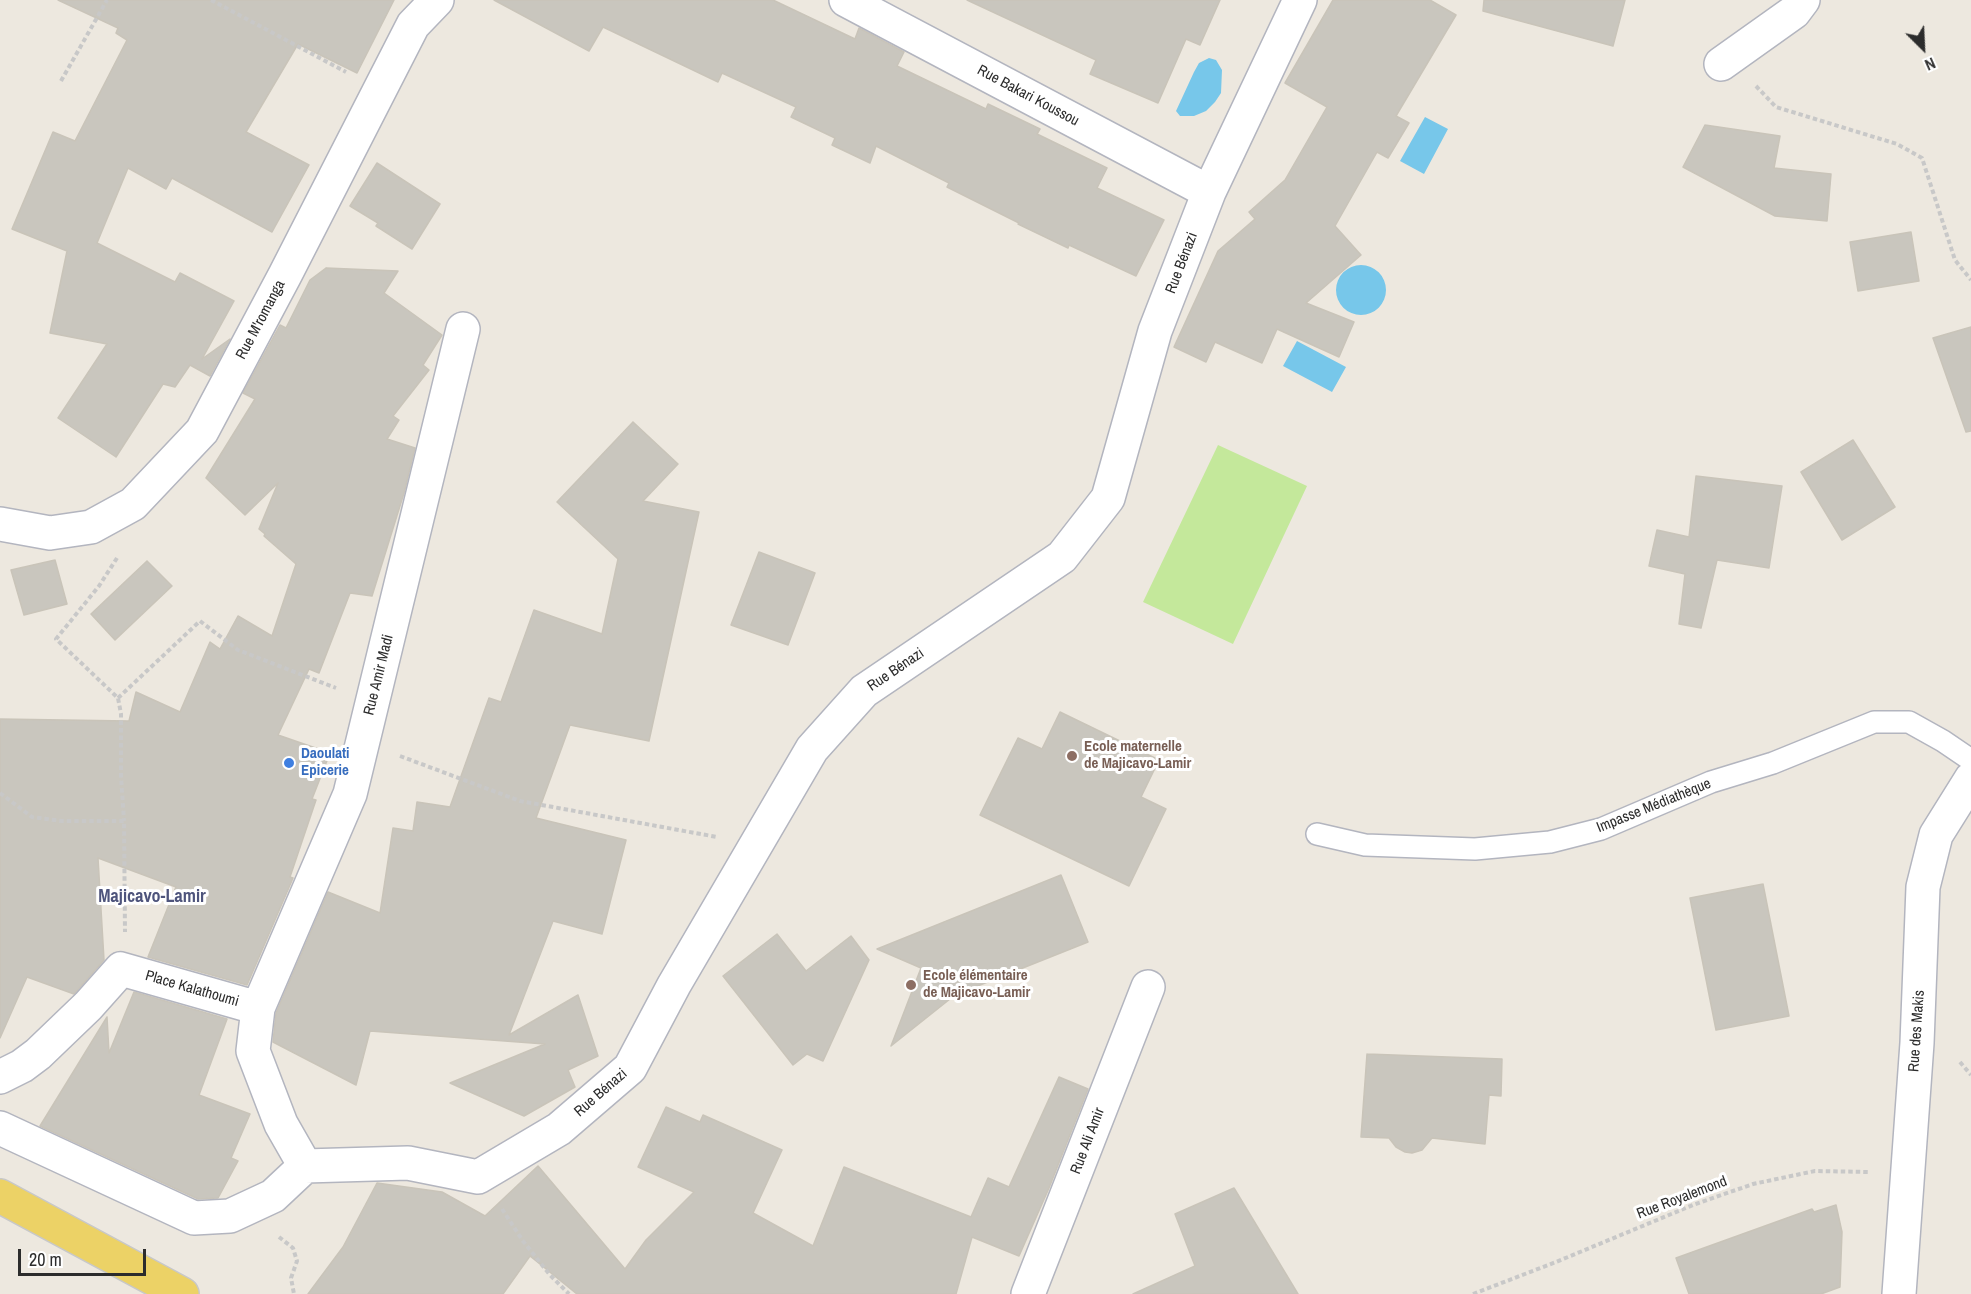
<!DOCTYPE html>
<meta charset="utf-8">
<style>
body{margin:0}
#map{position:relative;width:1971px;height:1294px;overflow:hidden;background:#ede8df;font-family:"Archivo Narrow",sans-serif}
canvas{display:block}
.north{position:absolute;left:1893px;top:18px;width:60px;height:60px;-webkit-text-stroke:4px #fff;paint-order:stroke;rotate:156deg;font-size:16px;font-weight:700;line-height:24px;text-align:center;color:#2c2c2c}
.north::after{content:'';display:block;margin:auto;width:21px;height:27px;background:#2c2c2c;clip-path:polygon(50% 0,100% 100%,50% 72%,0 100%)}
.scale{position:absolute;left:18px;top:1249px;width:128px;height:27px;box-sizing:border-box;border:3px solid #2c2c2c;border-top:0;padding-left:8px;font-size:18px;line-height:21px;white-space:nowrap;color:#2c2c2c;-webkit-text-stroke:4px #fff;paint-order:stroke}
</style>
<div id="map">
<canvas width="1971" height="1294"></canvas>
<div class="north">N</div>
<div class="scale">20 m</div>
</div>
<script>
const c = document.querySelector('canvas').getContext('2d');
c.lineJoin = 'round';
function fill(path, color) { c.fillStyle = color; c.fill(path, 'evenodd'); }
const toPath = rows => new Path2D(rows.map(r => 'M' + r).join(''));
function stroke(path, color, width, dash) { c.strokeStyle = color; c.lineWidth = width; c.lineCap = dash ? 'butt' : 'round'; c.setLineDash(dash || []); c.stroke(path); }
function write(font, color, halo, rows, align = 'center') {
  c.font = font + ' "Archivo Narrow",sans-serif'; c.lineWidth = 6; c.setLineDash([]); c.textBaseline = 'middle'; c.strokeStyle = halo; c.fillStyle = color; for (const [text, x, y, turn = 0] of rows) {
    c.save(); c.translate(x, y); c.rotate((+turn || 0) * Math.PI / 180); c.textAlign = isNaN(turn) ? turn : align; if (halo) c.strokeText(text, 0, 0); c.fillText(text, 0, 0); c.restore();
  }
}
const pitch = toPath([
 [1218,445,1307,486,1233,644,1143,602]
]);
const water = toPath([
 [1209,58,1216,60,1222,70,1221,93,1215,102,1206,111,1194,116,1180,116,1176,111,1194,72,1199,63],
 [1425,117,1448,129,1424,174,1400,161],
 '1336 290a25 25 0 1 1 50 0a25 25 0 1 1-50 0Z',
 [1297,341,1346,367,1332,392,1283,366]
]);
const building = toPath([
 [58,0,394,0,357,73,298,44,246,132,309,165,272,232,172,178,166,189,128,168,97,243,175,282,180,273,234,301,202,359,230,339,210,376,190,365,175,387,163,384,116,457,58,418,107,344,50,333,67,251,12,229,53,132,75,141,127,40,116,33,118,28,58,0],
 [494,0,773,0,855,39,859,28,904,52,897,66,986,109,988,104,1040,129,1037,134,1107,168,1097,188,1164,220,1136,276,1069,245,1068,248,1018,224,1019,223,947,187,949,183,876,146,870,163,832,145,835,138,791,117,796,107,722,73,718,82,603,27,589,51,494,0],
 [967,0,1220,0,1200,45,1186,39,1158,103,1090,74,1096,60,967,0],
 [1333,0,1430,0,1456,15,1396,116,1409,123,1388,158,1377,152,1335,226,1361,255,1306,303,1354,322,1339,357,1277,329,1262,363,1215,342,1206,362,1174,347,1218,251,1255,219,1249,212,1285,180,1327,107,1285,83,1333,0],
 [1484,0,1625,0,1613,46,1483,11,1484,0],
 [1705,125,1780,136,1774,168,1831,174,1827,221,1775,216,1683,167,1705,125],
 [377,163,440,204,412,249,376,226,378,223,350,206,377,163],
 [1911,232,1919,281,1858,291,1850,242,1911,232],
 [326,268,398,271,384,293,442,335,423,365,429,370,393,416,399,420,387,439,415,448,404,493,372,596,350,593,319,673,309,669,278,735,330,753,312,799,316,800,290,877,293,878,247,985,148,957,176,887,98,858,104,960,74,994,27,977,0,1038,0,719,129,721,136,692,180,712,210,642,220,649,238,616,272,636,296,564,264,536,265,534,259,529,278,483,245,515,206,478,255,399,243,393,280,325,286,328,310,280,326,268],
 [1971,327,1971,431,1966,432,1933,338,1971,327],
 [633,422,678,464,643,501,699,512,649,741,570,725,536,818,626,840,602,934,553,921,509,1035,578,995,598,1056,568,1070,575,1087,524,1116,450,1083,545,1044,370,1031,356,1085,273,1042,276,1013,328,892,380,913,393,828,413,831,417,802,450,807,489,698,501,702,534,610,602,634,618,559,557,502,633,422],
 [1853,440,1895,507,1842,540,1801,472,1853,440],
 [1696,476,1782,486,1769,568,1717,560,1701,628,1679,624,1685,574,1649,566,1657,530,1689,537,1696,476],
 [759,552,815,573,788,645,731,625,759,552],
 [55,560,67,604,24,615,11,570,55,560],
 [147,561,172,586,115,640,91,614,147,561],
 [1060,712,1159,760,1141,797,1166,809,1129,886,980,815,1018,738,1042,749,1060,712],
 [1061,875,1088,942,955,995,891,1046,921,968,877,949,1061,875],
 [1763,884,1789,1016,1716,1030,1690,898,1763,884],
 [777,934,806,971,851,936,869,960,823,1061,807,1054,793,1065,723,976,777,934],
 [134,992,227,1019,199,1095,250,1114,231,1158,238,1161,218,1198,198,1199,40,1126,107,1017,109,1053,134,992],
 [1367,1054,1502,1059,1501,1096,1489,1095,1485,1144,1432,1138,1422,1150,1412,1153,1405,1152,1396,1147,1389,1138,1361,1137,1367,1054],
 [1059,1077,1088,1089,1049,1188,1019,1256,972,1237,956,1294,577,1294,530,1256,503,1294,308,1294,343,1247,377,1183,442,1192,485,1216,538,1166,625,1269,646,1240,694,1192,638,1167,666,1107,700,1122,703,1115,782,1150,753,1213,813,1246,844,1167,971,1217,988,1178,1009,1187,1059,1077],
 [1234,1188,1298,1294,1133,1294,1195,1266,1175,1214,1234,1188],
 [1836,1205,1842,1232,1840,1287,1821,1294,1689,1294,1676,1258,1812,1209,1814,1212,1836,1205]
]);
const path = toPath([
 [211,0,346,72],
 [61,81,107,0],
 [1756,86,1776,107,1897,144,1922,158,1955,260,1971,280],
 [117,558,99,586,56,639,118,698,121,714,121,776,124,821],
 [118,698,200,621,238,650,336,688],
 [400,756,520,801,717,837],
 [0,793,32,817,61,821,124,821,125,932],
 [1960,1062,1971,1075],
 [502,1209,523,1241,550,1275,569,1294],
 [279,1237,293,1248,297,1261,291,1278,294,1294],
 [1473,1294,1556,1262,1693,1205,1753,1184,1815,1171,1870,1172]
]);
const lane = toPath([
 [1317,834,1365,845,1475,849,1550,842,1601,829,1711,782,1773,763,1874,722,1909,722,1943,741,1971,760]
]);
const street = toPath([
 [846,0,1209,192],
 [1721,64,1794,12,1803,0],
 [0,524,50,533,91,527,133,504,202,431,285,275,413,25,437,0],
 [0,1077,22,1066,38,1054,88,1006,121,969,258,1008],
 [0,1128,194,1218,230,1216,273,1196,305,1166],
 [305,1166,408,1163,478,1177,559,1129,630,1068,674,985,812,749,864,691,1062,557,1108,498,1155,331,1209,192,1300,0],
 [305,1166,281,1124,253,1051,258,1008,350,794,463,329],
 [1028,1294,1148,987],
 [1899,1294,1917,1043,1923,887,1936,835,1971,779]
]);
const primary = toPath([
 [0,1196,182,1294]
]);
const markers = [
 [1072,756,6,"#8d6e63"],
 [289,763,6,"#3f7fe0"],
 [911,985,6,"#8d6e63"]
];
const streetNames = [
 ["Rue Bakari Koussou",1028,96,28],
 ["Rue Bénazi",1182,263,-69],
 ["Rue M'romanga",261,320,-62],
 ["Rue Bénazi",896,670,-34],
 ["Rue Amir Madi",379,675,-76],
 ["Impasse Médiathèque",1654,806,-22],
 ["Place Kalathoumi",192,989,16],
 ["Rue des Makis",1917,1031,-86],
 ["Rue Bénazi",601,1093,-41],
 ["Rue Ali Amir",1088,1141,-69],
 ["Rue Royalemond",1682,1198,-21]
];
const educationNames = [
 ["Ecole maternelle",1084,747],
 ["de Majicavo-Lamir",1084,764],
 ["Ecole élémentaire",923,976],
 ["de Majicavo-Lamir",923,993]
];
const shopNames = [
 ["Daoulati",301,754],
 ["Epicerie",301,771]
];
const quarterNames = [
 ["Majicavo-Lamir",152,897]
];
fill(pitch, '#c4e89b');
fill(water, '#77c7ea');
fill(building, '#c9c6be');
stroke(building, '#c9c4b9', 1.5);
stroke(lane, '#b3b5bf', 24);
stroke(street, '#b3b5bf', 36);
stroke(primary, '#c8c8c8', 36);
stroke(path, '#c8c8c8', 4, [4.5, 3]);
stroke(lane, '#fff', 21);
stroke(street, '#fff', 33);
stroke(primary, '#ecd266', 33);
for (const [x, y, r, color] of markers) { const dot = new Path2D(); dot.arc(x, y, r, 0, 2 * Math.PI); c.fillStyle = color; c.fill(dot); stroke(dot, '#fff', 2); }
write('15px', '#2c2c2c', '#fff', streetNames);
write('bold 15px', '#785e54', '#fff', educationNames, 'left');
write('bold 15px', '#366cbe', '#fff', shopNames, 'left');
write('bold 18px', '#4e547c', '#fff', quarterNames);
</script>
